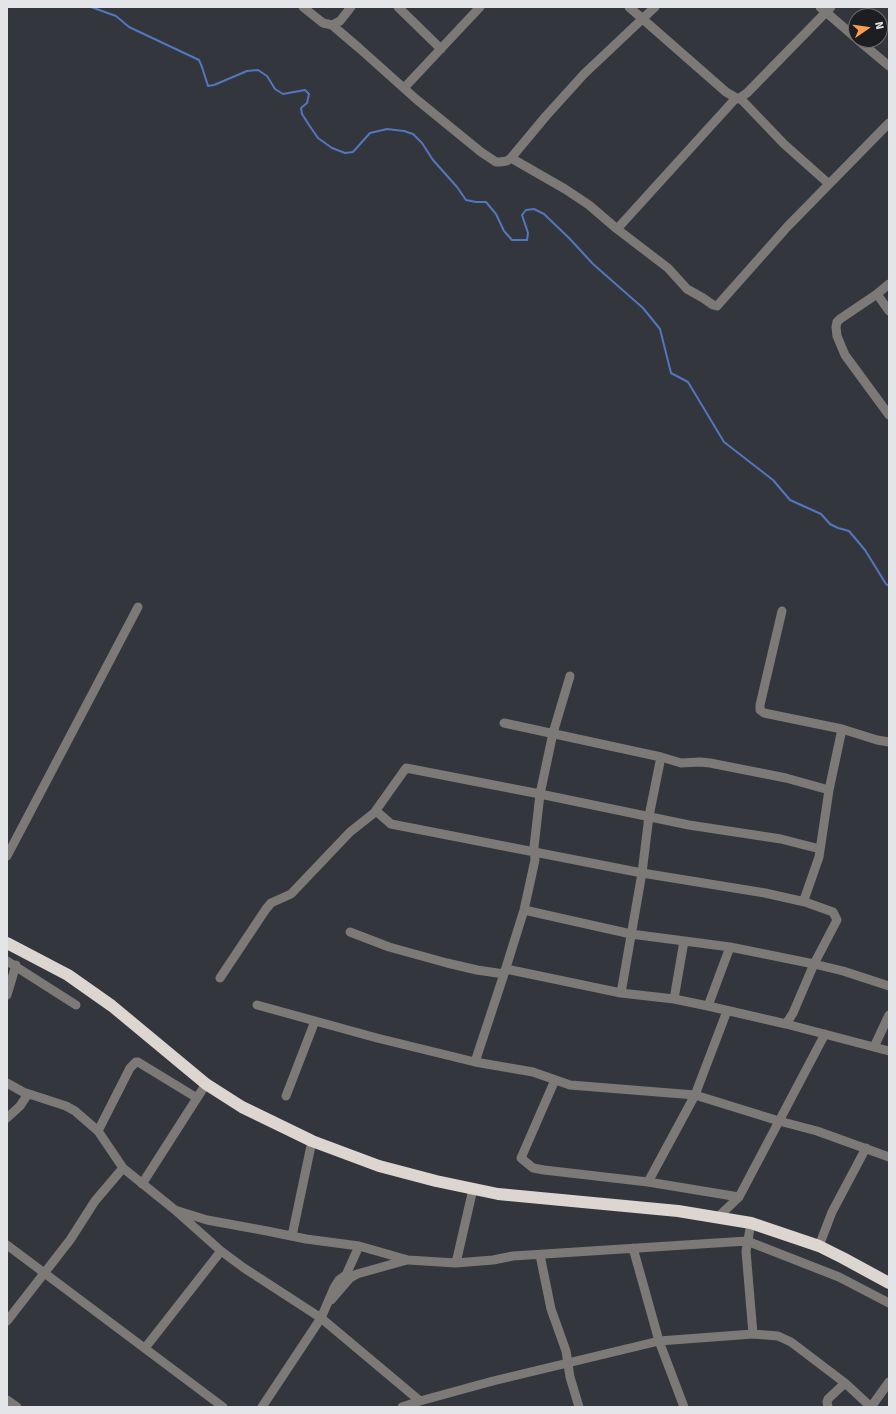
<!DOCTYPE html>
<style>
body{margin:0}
#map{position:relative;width:896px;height:1414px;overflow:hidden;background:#33363d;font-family:Signika,sans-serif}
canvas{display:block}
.frame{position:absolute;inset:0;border:8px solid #e3e5e9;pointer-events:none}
.north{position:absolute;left:848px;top:8px;width:40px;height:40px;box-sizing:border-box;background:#1c1e21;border:1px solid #6c6e71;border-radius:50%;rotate:77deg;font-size:11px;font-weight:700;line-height:16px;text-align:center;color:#e3e5e9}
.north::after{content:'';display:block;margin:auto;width:14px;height:18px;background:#fb9e51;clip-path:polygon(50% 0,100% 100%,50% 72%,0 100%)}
</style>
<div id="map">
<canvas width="896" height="1414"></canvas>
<div class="frame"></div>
<div class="north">N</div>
</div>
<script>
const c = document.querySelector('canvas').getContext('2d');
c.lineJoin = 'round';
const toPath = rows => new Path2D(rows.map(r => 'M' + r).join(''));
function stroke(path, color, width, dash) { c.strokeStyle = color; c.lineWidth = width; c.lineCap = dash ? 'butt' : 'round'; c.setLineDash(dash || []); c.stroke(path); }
const stream = toPath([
 [91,7,116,16,129,27,199,60,202,67,208,86,214,85,247,71,258,70,267,76,275,89,283,94,305,90,309,94,307,103,301,108,302,114,309,125,318,138,332,148,345,153,353,152,370,133,387,129,404,131,413,134,422,143,433,160,457,187,466,200,476,202,486,202,496,214,504,231,512,240,527,240,528,233,522,215,526,210,534,209,544,214,570,239,593,264,643,308,660,329,671,373,688,382,724,442,773,480,790,500,821,514,830,524,838,528,849,531,865,550,886,584,889,586]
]);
const minor = toPath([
 [303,7,323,23,332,25,340,21,351,7],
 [398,7,441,49],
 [629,7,726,92,738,99,747,93,831,7],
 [820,7,856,38],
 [332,25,359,48,416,99,481,152,496,162,500,162,507,161,511,158,546,116,584,74,655,7],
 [858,40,889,66],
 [404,88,480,7],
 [740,98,784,144,829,184],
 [511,158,565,189,589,205,617,229,668,268,687,289,703,298,713,305,717,306,788,226,889,123],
 [617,229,736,98],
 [889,284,877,294,840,319,837,322,836,327,837,336,845,355,889,415],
 [877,294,889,311],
 [782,611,760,705,760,710,764,713,842,729,877,740,889,742],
 [504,723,661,757,681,763,700,762,710,763,786,778,829,790],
 [376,811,391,824,642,873,765,893,805,902],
 [7,856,138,607],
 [524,910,631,934,730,947,814,964,843,971,889,986],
 [350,932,389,947,447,963,477,970,504,974],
 [7,961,76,1005],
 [506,969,621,993,674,999,708,1006,786,1024,889,1051],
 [220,978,266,909,271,903,291,894,350,832,374,813,406,768,540,794,689,825,781,839,820,849],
 [621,993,642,873,649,816,661,757],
 [7,995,16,965],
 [674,999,684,941],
 [257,1005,377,1038,475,1062,533,1072,570,1085,695,1095,779,1121,817,1131,889,1157],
 [708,1006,730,947],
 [786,1024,793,1013,814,964,837,920,833,912,805,902,805,897,819,857,829,790,842,729],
 [874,1047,889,1015],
 [475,1062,504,974,524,910,535,860,534,847,540,794,553,733,570,676],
 [555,1080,521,1158,533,1168,544,1170,648,1182,739,1197],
 [7,1083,23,1092,66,1106,75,1111,98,1131,123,1168,175,1210,221,1251,244,1268,321,1318,420,1401],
 [286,1096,315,1021],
 [7,1118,20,1106,28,1094],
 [98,1131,130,1068,136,1062,138,1062,197,1098],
 [648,1182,695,1095,727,1011],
 [142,1184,206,1084],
 [175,1210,207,1220,267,1231,306,1239,359,1246,408,1260,456,1263,493,1260,513,1256,747,1241,839,1277,889,1303],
 [718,1217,739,1197,825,1034],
 [751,1223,746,1251,753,1334],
 [292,1236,312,1141],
 [7,1245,223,1407],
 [819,1246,832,1212,866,1148],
 [633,1248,659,1341,684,1407],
 [540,1255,551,1309,566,1351,570,1377,579,1407],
 [456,1263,473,1189],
 [331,1300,350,1278,357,1274,407,1260],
 [7,1321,70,1240,95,1201,123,1168],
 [145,1348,221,1251],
 [7,1400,17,1407],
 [262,1407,321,1318,334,1288,339,1280,346,1275,359,1246],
 [402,1407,420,1401,493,1381,659,1341,753,1334,778,1336,791,1342,845,1383,871,1407,889,1382],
 [828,1407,827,1402,828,1399,845,1383]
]);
const highway = toPath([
 [7,943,68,975,112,1006,206,1084,242,1107,312,1141,379,1166,436,1181,498,1194,678,1211,751,1223,819,1246,843,1258,889,1283]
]);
stroke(stream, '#5376be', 2);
stroke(minor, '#7c7977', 9);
stroke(highway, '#ddd5d0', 12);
</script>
